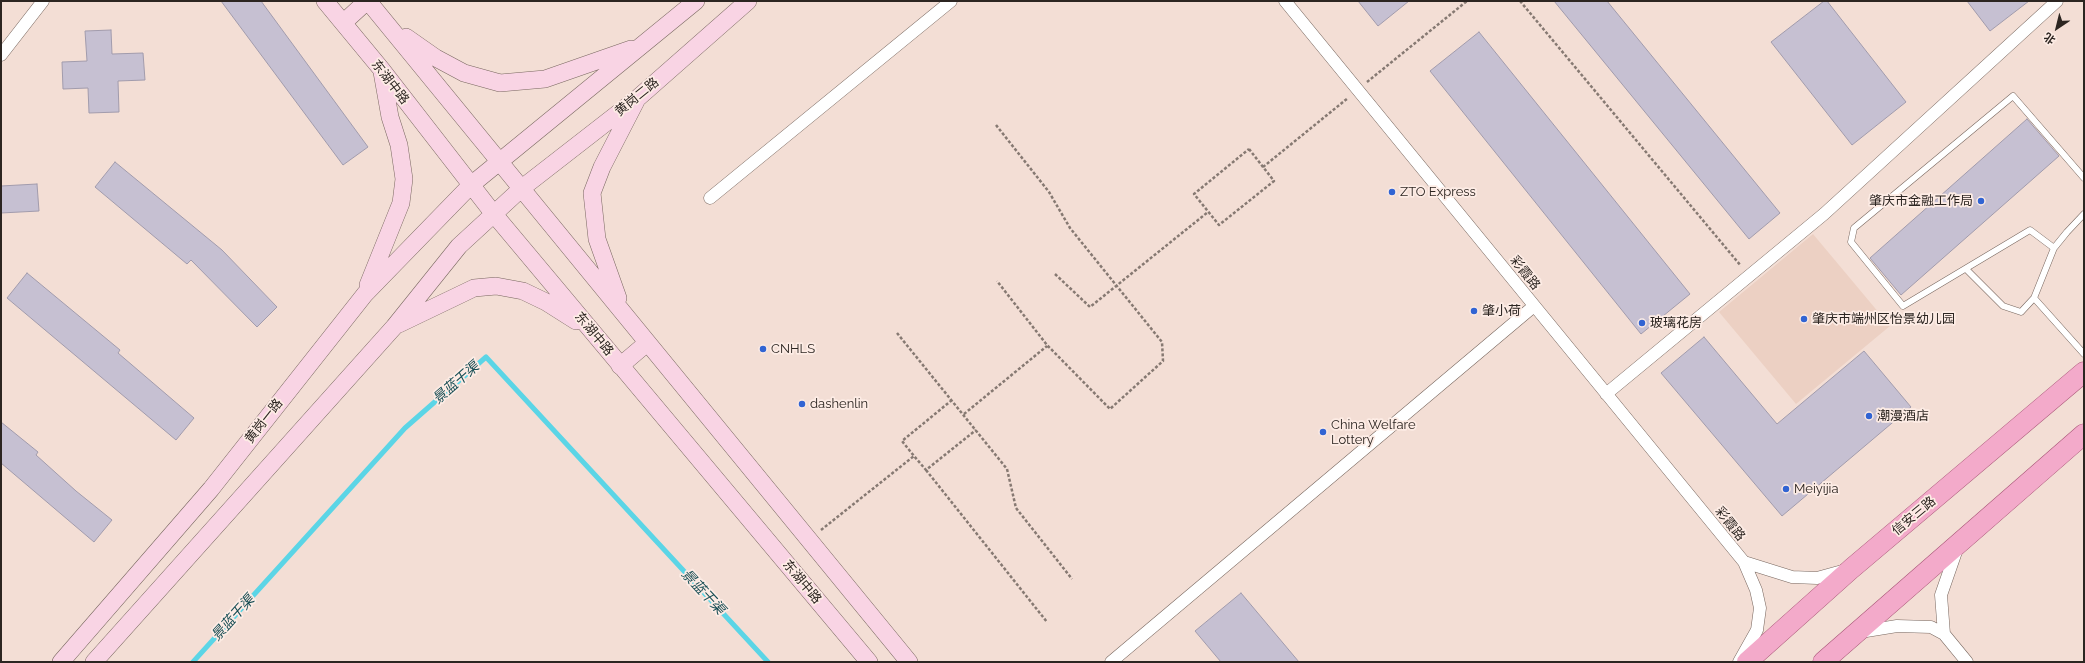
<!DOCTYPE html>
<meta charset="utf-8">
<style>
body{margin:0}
#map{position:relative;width:2085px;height:663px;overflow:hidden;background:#f3ded5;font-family:Raleway,"Noto Sans SC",sans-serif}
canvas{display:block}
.frame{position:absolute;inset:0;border:2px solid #2c2521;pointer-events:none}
.north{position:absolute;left:2037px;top:8px;width:40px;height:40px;-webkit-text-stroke:3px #fdece5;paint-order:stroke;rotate:215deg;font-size:11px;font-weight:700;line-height:16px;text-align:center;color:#2c2521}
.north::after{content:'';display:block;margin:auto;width:14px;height:18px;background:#2c2521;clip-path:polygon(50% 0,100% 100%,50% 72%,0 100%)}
</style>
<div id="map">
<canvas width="2085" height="663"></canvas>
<div class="frame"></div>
<div class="north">北</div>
</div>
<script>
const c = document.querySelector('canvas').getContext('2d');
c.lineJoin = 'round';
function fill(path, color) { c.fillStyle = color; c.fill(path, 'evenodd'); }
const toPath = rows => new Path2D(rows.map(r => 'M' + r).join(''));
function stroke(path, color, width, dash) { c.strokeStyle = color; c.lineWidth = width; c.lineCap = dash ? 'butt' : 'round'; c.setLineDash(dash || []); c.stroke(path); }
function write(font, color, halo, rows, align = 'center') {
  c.font = font + ' Raleway,"Noto Sans SC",sans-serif'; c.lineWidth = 3.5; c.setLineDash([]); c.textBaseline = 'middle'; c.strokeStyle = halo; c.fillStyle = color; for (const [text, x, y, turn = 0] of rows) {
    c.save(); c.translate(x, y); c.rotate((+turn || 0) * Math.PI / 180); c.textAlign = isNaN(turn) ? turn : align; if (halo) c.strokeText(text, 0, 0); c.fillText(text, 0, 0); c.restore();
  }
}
const built = toPath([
 [1813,234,1890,326,1796,404,1719,312]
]);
const stream = toPath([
 [193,662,405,428,486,357,768,662]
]);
const building = toPath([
 [221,1,261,1,368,147,343,165,221,1],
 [1358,1,1409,1,1378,26,1358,1],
 [1554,1,1607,1,1780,213,1749,239,1554,1],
 [1824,1,1827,1,1906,102,1852,145,1771,42,1824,1],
 [1967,1,2029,1,1990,31,1967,1],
 [111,30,112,54,143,53,145,80,118,81,119,112,89,113,88,88,63,89,62,62,87,61,85,31,111,30],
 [1479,32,1690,294,1641,334,1430,71,1479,32],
 [2027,119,2059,156,1901,295,1870,258,2027,119],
 [115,162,222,250,277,307,257,327,191,260,187,264,95,187,115,162],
 [37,184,39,211,1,213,1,186,37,184],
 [27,273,120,350,118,353,194,418,176,440,7,298,27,273],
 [1704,337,1777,424,1864,351,1911,407,1782,516,1661,373,1704,337],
 [1,422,38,452,36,455,76,491,112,520,94,542,1,463,1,422],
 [1241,593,1299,662,1221,662,1195,631,1241,593]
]);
const path = toPath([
 [1520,1,1741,266],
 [1367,82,1467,1],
 [996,125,1049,192,1070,228,1162,342,1163,361,1110,409,1047,345,997,281],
 [1249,149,1274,181,1219,225,1194,194,1249,149],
 [1263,167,1348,98],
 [1055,274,1090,307,1208,212],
 [897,333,1007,469,1016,508,1072,579],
 [952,400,902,441,914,456,926,470,976,430],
 [964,414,1047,346],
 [926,470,1047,622],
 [821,530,914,456]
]);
const lane = toPath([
 [2054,248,2030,230,1903,306,1851,242,1854,228,2013,96,2084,178],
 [1966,269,2003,306,2021,312,2034,298,2054,248,2067,232,2084,214],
 [2034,298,2084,354]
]);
const street = toPath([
 [1285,1,1744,562,1756,590,1760,608,1757,630,1739,662],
 [1,55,43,1],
 [710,198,951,1],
 [1606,394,1824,214,2057,1],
 [1744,562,1792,577,1817,578,1846,570],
 [1860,632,1897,626,1931,627,1944,634,1967,662],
 [1944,634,1941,595,1958,546],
 [1111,662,1534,306]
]);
const secondary = toPath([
 [325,1,382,70,493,213,869,662],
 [368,1,909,662],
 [343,23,367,1],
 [406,37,436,58,464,73,500,83,545,79,631,49],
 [368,285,401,203,404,179,399,145,390,117,382,72],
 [618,298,597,239,592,193,602,167,636,101],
 [399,324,474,288,496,286,523,291,546,302,576,321],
 [620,366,647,343],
 [61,662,211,489,365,294,471,185,696,1],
 [94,662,394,327,459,246,522,188,639,97,748,1]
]);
const primary = toPath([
 [1747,662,1851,569,2084,372],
 [1823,662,2084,434]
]);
const markers = [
 [1392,192,4,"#3164d3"],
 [1981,201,4,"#3164d3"],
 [1474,311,4,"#3164d3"],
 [1804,319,4,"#3164d3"],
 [1642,323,4,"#3164d3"],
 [763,349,4,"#3164d3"],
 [802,404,4,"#3164d3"],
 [1869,416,4,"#3164d3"],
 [1323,432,4,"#3164d3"],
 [1786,489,4,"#3164d3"]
];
const streetNames = [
 ["东湖中路",390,82,52],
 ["黄岗二路",637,97,-39],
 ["彩霞路",1525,273,51],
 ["东湖中路",594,334,50],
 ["黄岗一路",264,421,-52],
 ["信安三路",1914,516,-40],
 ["彩霞路",1730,524,51],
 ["东湖中路",802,582,50]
];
const poiNames = [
 ["ZTO Express",1400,192],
 ["肇庆市金融工作局",1973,201,"right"],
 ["肇小荷",1482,311],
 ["肇庆市端州区怡景幼儿园",1812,319],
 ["玻璃花房",1650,323],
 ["CNHLS",771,349],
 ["dashenlin",810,404],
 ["潮漫酒店",1877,416],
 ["China Welfare",1331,425],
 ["Lottery",1331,440],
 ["Meiyijia",1794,489]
];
const waterNames = [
 ["景蓝干渠",456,383,-41],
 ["景蓝干渠",703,592,47],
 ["景蓝干渠",233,618,-48]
];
fill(built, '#ecd0c3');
stroke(stream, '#5bd5e6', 5);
fill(building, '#c6c0d2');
stroke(building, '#a19bac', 1);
stroke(lane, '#78675f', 7);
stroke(street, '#78675f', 13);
stroke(secondary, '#78675f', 18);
stroke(primary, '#a85677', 21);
stroke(path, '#867972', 2.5, [3, 2]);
stroke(lane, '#fff', 6);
stroke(street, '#fff', 12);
stroke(secondary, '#f9d4e4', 17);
stroke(primary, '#f3aaca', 20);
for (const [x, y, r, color] of markers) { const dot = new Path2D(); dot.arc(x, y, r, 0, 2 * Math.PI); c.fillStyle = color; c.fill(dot); stroke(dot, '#fdece5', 1.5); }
write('13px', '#2c2521', '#fdece5', streetNames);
write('13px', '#2c2521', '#fdece5', poiNames, 'left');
write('italic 14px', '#174d54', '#fdece5', waterNames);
</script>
